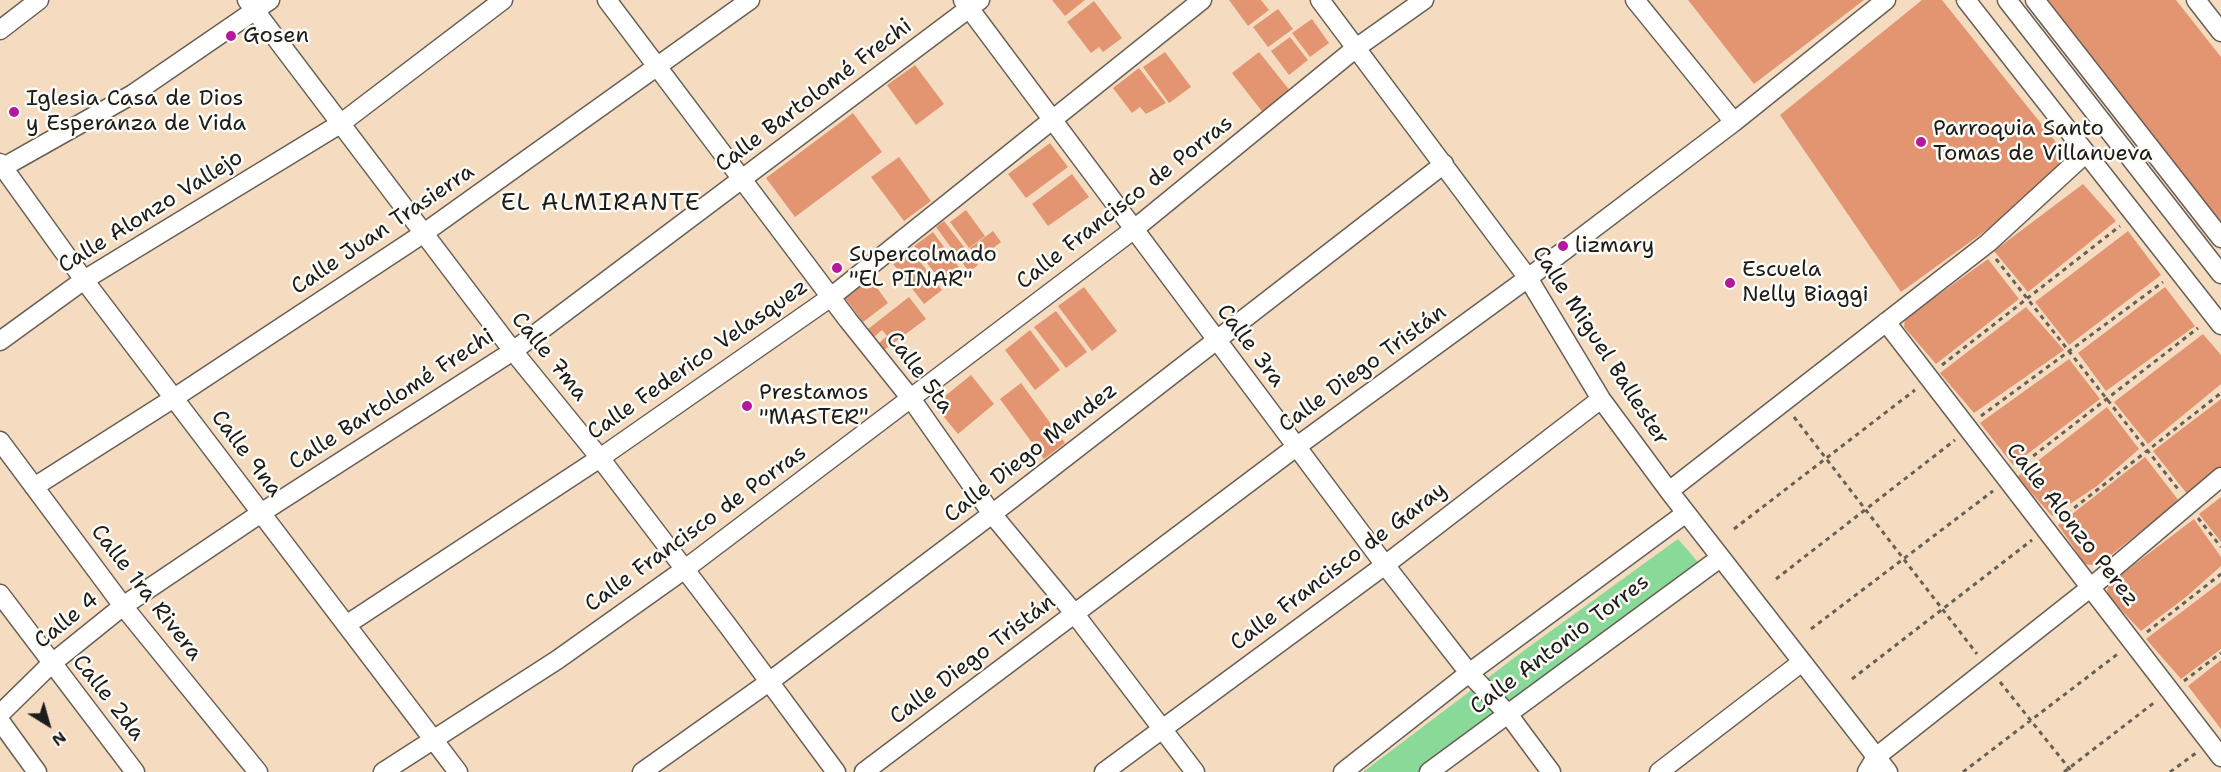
<!DOCTYPE html>
<meta charset="utf-8">
<style>
body{margin:0}
#map{position:relative;width:2221px;height:772px;overflow:hidden;background:#f5dcc0;font-family:"Shantell Sans",sans-serif}
canvas{display:block}
.north{position:absolute;left:18px;top:694px;width:60px;height:60px;-webkit-text-stroke:4px #fdfcf7;paint-order:stroke;rotate:143deg;font-size:16px;font-weight:700;line-height:24px;text-align:center;color:#1c1c1c}
.north::after{content:'';display:block;margin:auto;width:21px;height:27px;background:#1c1c1c;clip-path:polygon(50% 0,100% 100%,50% 72%,0 100%)}
</style>
<div id="map">
<canvas width="2221" height="772"></canvas>
<div class="north">N</div>
</div>
<script>
const c = document.querySelector('canvas').getContext('2d');
c.lineJoin = 'round';
function fill(path, color) { c.fillStyle = color; c.fill(path, 'evenodd'); }
const toPath = rows => new Path2D(rows.map(r => 'M' + r).join(''));
function stroke(path, color, width, dash) { c.strokeStyle = color; c.lineWidth = width; c.lineCap = dash ? 'butt' : 'round'; c.setLineDash(dash || []); c.stroke(path); }
function write(font, color, halo, rows, align = 'center') {
  c.font = font + ' "Shantell Sans",sans-serif'; c.lineWidth = 5; c.setLineDash([]); c.textBaseline = 'middle'; c.strokeStyle = halo; c.fillStyle = color; for (const [text, x, y, turn = 0] of rows) {
    c.save(); c.translate(x, y); c.rotate((+turn || 0) * Math.PI / 180); c.textAlign = isNaN(turn) ? turn : align; if (halo) c.strokeText(text, 0, 0); c.fillText(text, 0, 0); c.restore();
  }
}
const green = toPath([
 [1678,539,1704,569,1429,772,1363,772,1522,652]
]);
const building = toPath([
 [1052,0,1085,0,1065,16],
 [1229,0,1261,0,1269,10,1248,26],
 [1688,0,1864,0,1754,84],
 [1922,0,1942,0,2075,166,1901,292,1780,115],
 [2046,0,2176,0,2221,57,2221,226],
 [1094,1,1122,38,1103,52,1099,47,1091,53,1067,22],
 [1278,9,1293,29,1268,47,1253,27],
 [1312,19,1329,43,1310,57,1292,33],
 [1290,37,1308,60,1289,75,1271,51],
 [1165,52,1191,87,1169,103,1143,67],
 [1259,52,1291,92,1264,114,1232,73],
 [915,65,944,104,916,125,887,85],
 [1139,68,1166,103,1146,114,1140,107,1132,113,1113,88],
 [853,113,882,152,795,217,766,178],
 [1050,143,1068,167,1026,198,1008,174],
 [899,157,931,201,904,221,871,177],
 [1072,174,1089,197,1048,226,1032,204],
 [2083,184,2116,221,2028,292,1994,251],
 [966,210,985,236,969,248,950,222],
 [944,221,978,265,969,272,936,227],
 [993,231,1001,242,979,259,970,248],
 [2128,231,2161,275,2069,345,2035,302],
 [933,232,964,274,946,288,914,246],
 [911,250,942,290,924,304,893,264],
 [1988,259,2019,299,1936,364,1904,327,1905,319],
 [870,278,888,303,863,322,845,298],
 [1084,287,1117,331,1092,351,1058,306],
 [2165,287,2195,326,2106,391,2078,353],
 [909,297,926,319,884,350,879,343,887,336,882,330,874,337,868,329],
 [2026,307,2064,350,1974,413,1940,373],
 [1056,311,1087,352,1066,368,1034,327],
 [1030,330,1060,370,1035,390,1005,350],
 [2203,334,2221,355,2221,384,2148,444,2114,402],
 [2069,359,2100,399,2013,465,1980,423],
 [971,375,994,404,958,434,934,405],
 [1021,383,1065,443,1044,459,1000,399],
 [2221,399,2221,470,2188,495,2153,451],
 [2107,407,2139,449,2097,486,2052,516,2017,477],
 [2145,457,2179,501,2097,566,2085,564,2058,525],
 [2221,497,2221,542,2199,514],
 [2194,519,2221,557,2221,566,2186,597,2141,631,2109,597,2107,590,2110,583],
 [2221,582,2221,649,2181,679,2146,639],
 [2221,660,2221,729,2188,686]
]);
const path = toPath([
 [1996,259,2178,489],
 [1942,365,2120,226],
 [1981,416,2163,282],
 [1794,417,1977,654],
 [2019,467,2198,328],
 [2198,518,2221,547],
 [2060,519,2221,393],
 [1734,529,1915,390],
 [1776,579,1955,440],
 [1811,629,1993,491],
 [2147,632,2221,574],
 [1852,679,2032,540],
 [2184,681,2221,653],
 [2000,682,2072,772],
 [1963,772,2119,653],
 [2064,772,2155,702],
 [2170,772,2196,753]
]);
const minor = toPath([
 [247,0,513,351,600,458,728,626,836,772],
 [607,0,848,320,912,400,992,514,1074,613,1195,772],
 [963,0,1385,565,1469,673,1508,714,1551,772],
 [1320,0,1528,278,1601,399,1669,491,1888,772],
 [1635,0,1734,122],
 [1966,0,2221,325],
 [2007,0,2221,274],
 [2035,0,2221,238],
 [2196,0,2221,32],
 [0,30,39,0],
 [0,163,84,280,458,772],
 [0,169,133,94,270,0],
 [1886,322,2221,757],
 [0,341,84,280,340,124,503,0],
 [0,441,123,606,258,772],
 [34,487,174,398,424,233,750,0],
 [1669,491,1988,243,2086,153],
 [0,594,135,772],
 [346,625,600,458,831,297,1202,0],
 [0,714,51,664,123,606,261,513,513,351,980,0],
 [0,721,37,772],
 [383,772,557,660,685,569,1133,230,1356,48,1424,0],
 [642,772,769,682,992,514,1444,164],
 [864,772,1296,447,1528,278,1734,122,1886,0],
 [1104,772,1385,565,1601,399],
 [1343,772,1469,673,1686,513],
 [1429,772,1720,558],
 [1659,772,1802,662],
 [1867,772,1876,757,2090,588,2221,477]
]);
const markers = [
 [231,36,6,"#b5179e"],
 [14,112,6,"#b5179e"],
 [1921,142,6,"#b5179e"],
 [1563,246,6,"#b5179e"],
 [837,268,6,"#b5179e"],
 [1730,283,6,"#b5179e"],
 [747,406,6,"#b5179e"]
];
const poiNames = [
 ["Gosen",243,36],
 ["Iglesia Casa de Dios",26,99],
 ["y Esperanza de Vida",26,124],
 ["Parroquia Santo",1933,129],
 ["Tomas de Villanueva",1933,154],
 ["lizmary",1575,246],
 ["Supercolmado",849,255],
 ["\"EL PINAR\"",849,280],
 ["Escuela",1742,270],
 ["Nelly Biaggi",1742,295],
 ["Prestamos",759,393],
 ["\"MASTER\"",759,418]
];
const streetNames = [
 ["Calle Bartolomé Frechi",814,96,-37],
 ["Calle Francisco de Porras",1125,203,-38],
 ["Calle Alonzo Vallejo",151,212,-32],
 ["Calle Juan Trasierra",383,230,-34],
 ["Calle 3ra",1250,346,53],
 ["Calle Miguel Ballester",1600,346,57],
 ["Calle 7ma",549,357,51],
 ["Calle Federico Velasquez",698,360,-35],
 ["Calle Diego Tristán",1363,369,-36],
 ["Calle 5ta",919,373,53],
 ["Calle Bartolomé Frechi",392,400,-33],
 ["Calle Diego Mendez",1031,453,-38],
 ["Calle 9na",246,454,53],
 ["Calle Alonzo Perez",2072,525,52],
 ["Calle Francisco de Porras",696,529,-36],
 ["Calle Francisco de Garay",1339,567,-37],
 ["Calle 1ra Rivera",146,593,52],
 ["Calle 4",67,621,-39],
 ["Calle Antonio Torres",1560,645,-37],
 ["Calle Diego Tristán",973,660,-37],
 ["Calle 2da",108,698,52]
];
const neighbourhoodNames = [
 ["EL ALMIRANTE",601,204]
];
fill(green, '#89d999');
fill(building, '#e29570');
stroke(minor, '#685f55', 21);
stroke(path, '#685f55', 3, [4.5, 4.5]);
stroke(minor, '#fff', 18);
for (const [x, y, r, color] of markers) { const dot = new Path2D(); dot.arc(x, y, r, 0, 2 * Math.PI); c.fillStyle = color; c.fill(dot); stroke(dot, '#fdfcf7', 2); }
write('22px', '#1c1c1c', '#fdfcf7', poiNames, 'left');
write('22px', '#1c1c1c', '#fdfcf7', streetNames);
c.letterSpacing = '1.5px';
write('24px', '#1c1c1c', '#fdfcf7', neighbourhoodNames);
c.letterSpacing = '0px';
</script>
